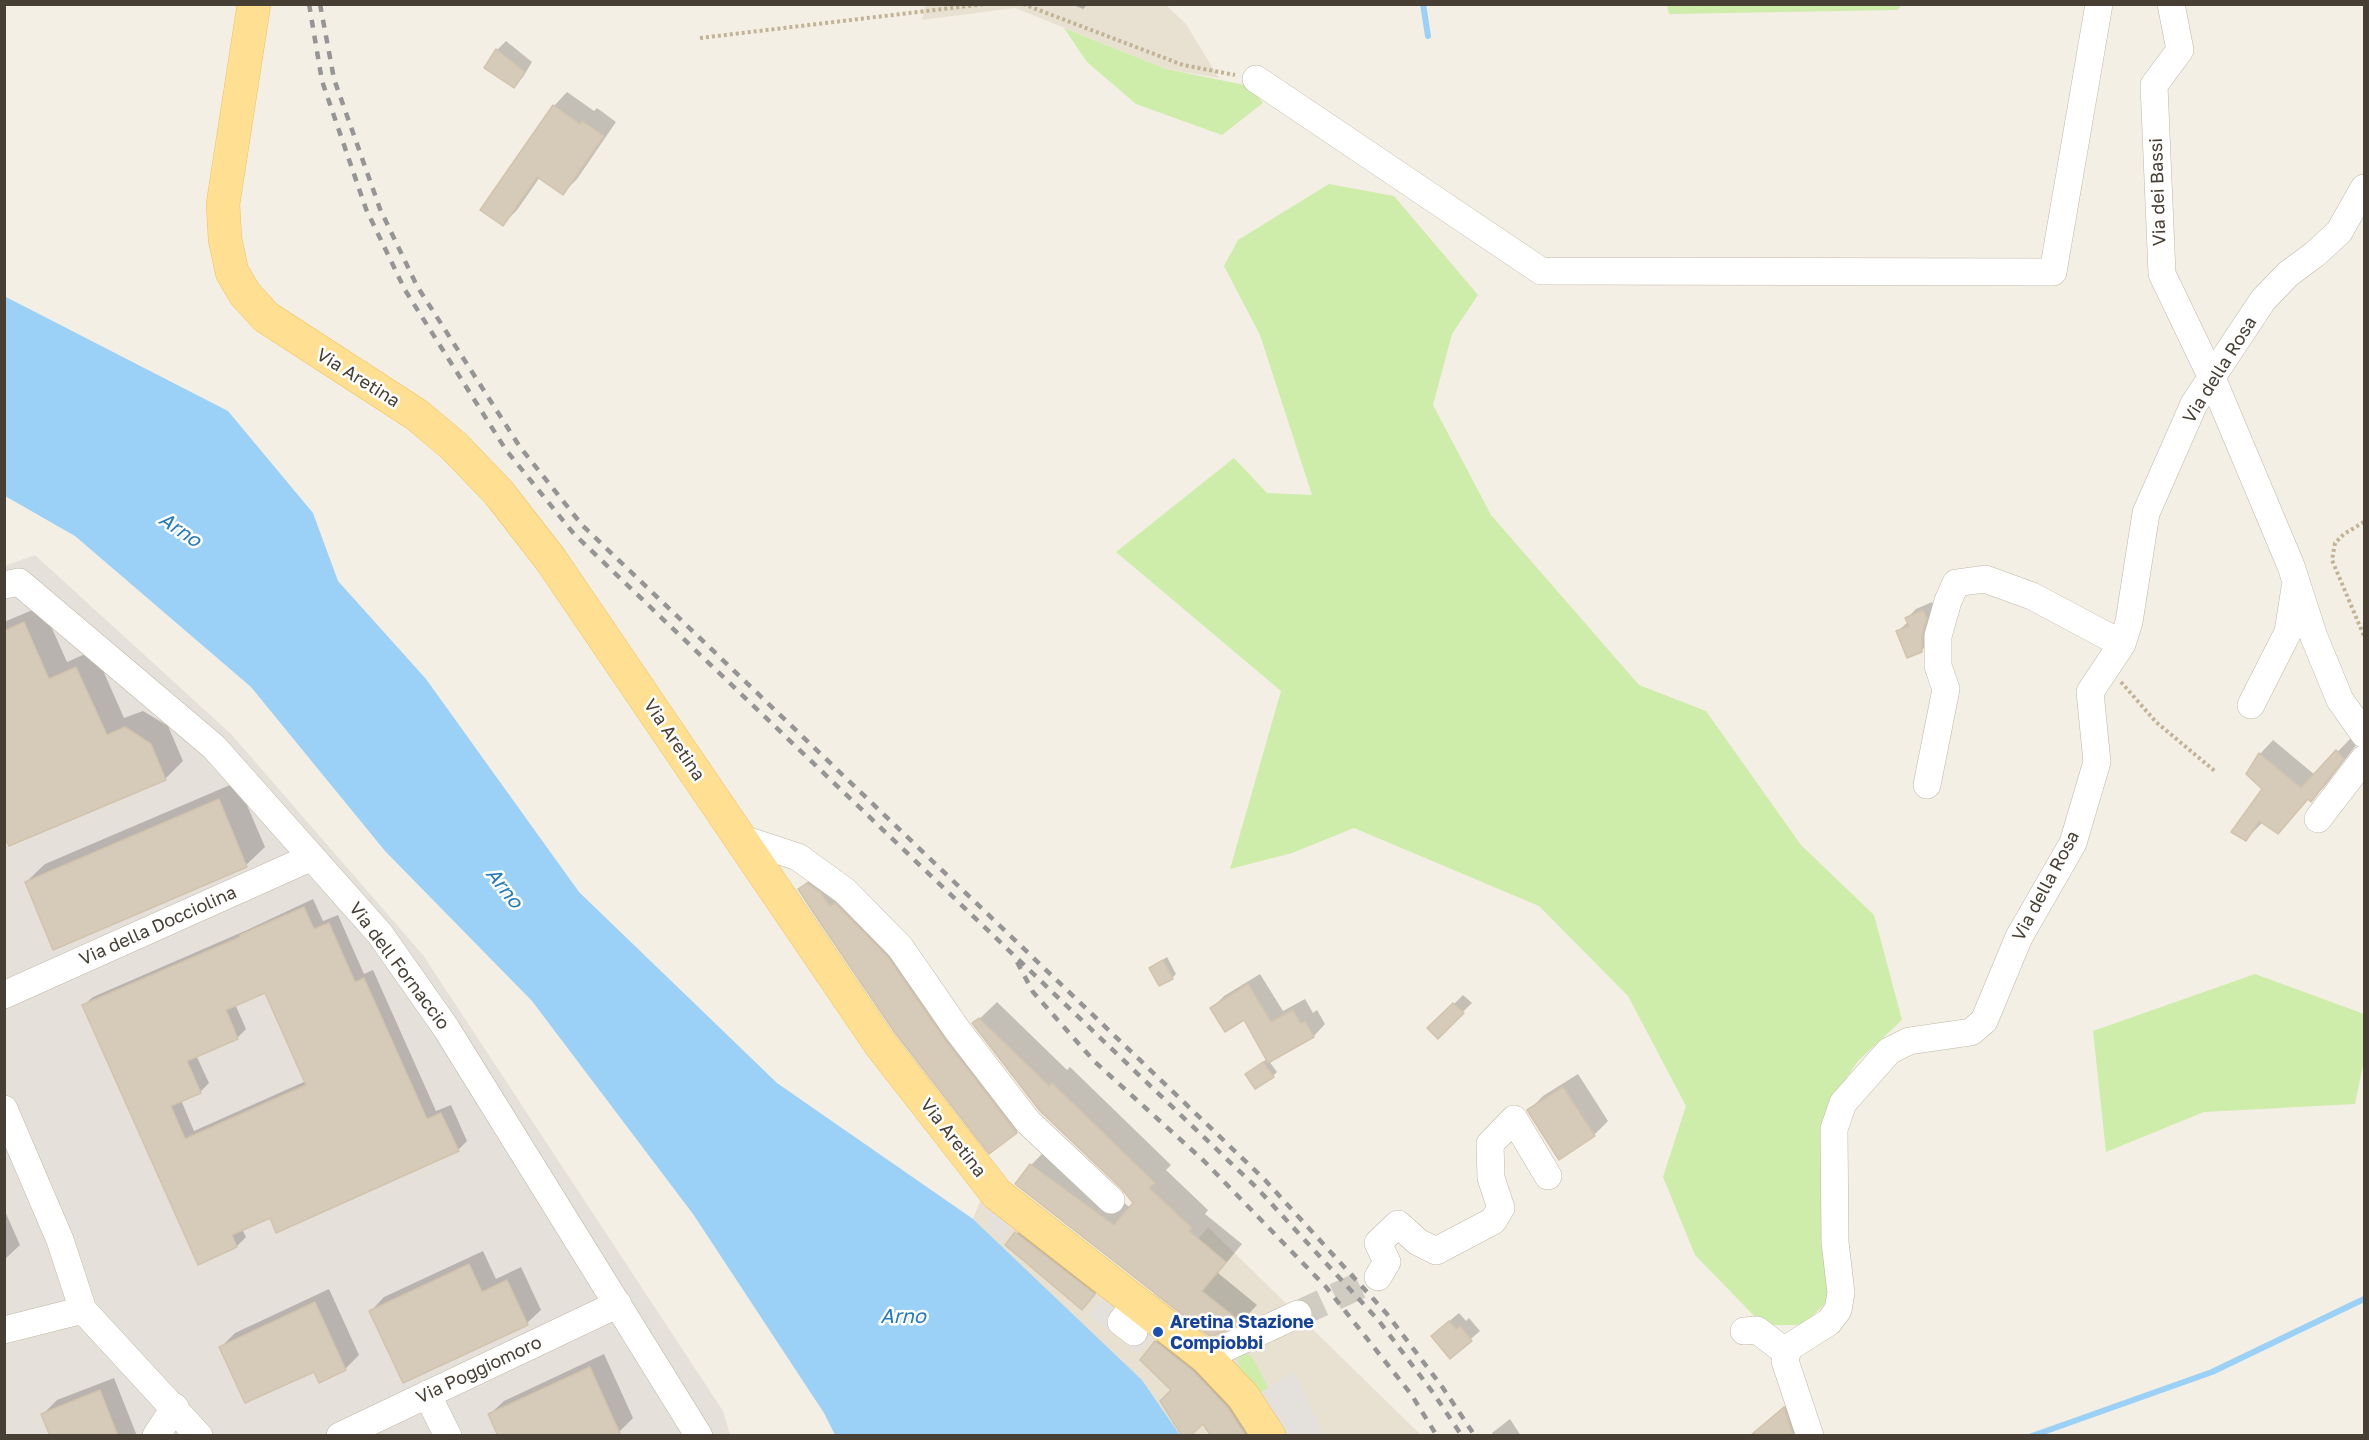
<!DOCTYPE html>
<style>
body{margin:0}
#map{position:relative;width:2369px;height:1440px;overflow:hidden;background:#f4efe5;font-family:"Golos Text",sans-serif}
canvas{display:block}
.frame{position:absolute;inset:0;border:6px solid #473f34;pointer-events:none}
</style>
<div id="map">
<canvas width="2369" height="1440"></canvas>
<div class="frame"></div>
</div>
<script>
const c = document.querySelector('canvas').getContext('2d');
c.lineJoin = 'round';
function fill(path, color) { c.fillStyle = color; c.fill(path, 'evenodd'); }
const toPath = rows => new Path2D(rows.map(r => 'M' + r).join(''));
function stroke(path, color, width, dash) { c.strokeStyle = color; c.lineWidth = width; c.lineCap = dash ? 'butt' : 'round'; c.setLineDash(dash || []); c.stroke(path); }
function write(font, color, halo, rows, align = 'center') {
  c.font = font + ' "Golos Text",sans-serif'; c.lineWidth = 5; c.setLineDash([]); c.textBaseline = 'middle'; c.strokeStyle = halo; c.fillStyle = color; for (const [text, x, y, turn = 0] of rows) {
    c.save(); c.translate(x, y); c.rotate((+turn || 0) * Math.PI / 180); c.textAlign = isNaN(turn) ? turn : align; if (halo) c.strokeText(text, 0, 0); c.fillText(text, 0, 0); c.restore();
  }
}
const residential = toPath([
 [925,5,1166,5,1186,24,1219,78,1166,69,1015,8,922,20],
 [982,1196,1137,1314,1208,1227,1421,1435,1180,1435,1142,1380,973,1219]
]);
const industrial = toPath([
 [35,555,231,734,423,955,723,1411,730,1435,5,1436,4,566]
]);
const green = toPath([
 [1667,5,1667,4,1902,5,1897,10,1669,14],
 [1064,28,1166,69,1250,86,1263,103,1222,135,1136,104,1087,62],
 [1329,184,1394,196,1478,295,1452,334,1433,405,1491,515,1639,685,1706,711,1801,845,1874,915,1902,1020,1858,1061,1827,1107,1825,1205,1832,1297,1803,1325,1763,1325,1695,1255,1663,1177,1686,1106,1628,996,1539,906,1354,828,1292,853,1230,869,1281,691,1116,552,1234,458,1267,493,1312,495,1260,335,1224,266,1238,240],
 [2255,974,2364,1014,2364,1060,2355,1104,2204,1112,2106,1152,2093,1031],
 [1245,1353,1252,1357,1268,1387,1258,1395,1239,1366,1238,1360,1240,1356]
]);
const parking = toPath([
 [991,1206,1012,1223,1003,1241,989,1225],
 [1103,1298,1153,1337,1137,1353,1089,1314],
 [1294,1371,1324,1435,1284,1435,1258,1395]
]);
const water = toPath([
 [4,296,228,411,313,513,338,581,426,679,579,892,777,1083,973,1219,1142,1380,1180,1435,835,1435,824,1413,693,1214,532,1001,385,851,251,687,75,536,5,496]
]);
const shadow = toPath([
 [1071,4,1088,4,1083,9],
 [506,41,532,62,523,77,514,86,486,68,497,50],
 [567,92,594,111,597,108,616,122,577,179,563,193,540,177,517,210,503,224,482,209,554,106],
 [1932,602,1935,609,1931,641,1921,651,1898,631,1909,621,1907,618,1916,609],
 [42,606,67,662,94,650,124,718,143,711,168,726,183,761,165,779,10,844,4,832,4,622],
 [2351,738,2357,744,2325,786,2311,800,2309,798,2278,833,2263,822,2246,839,2264,789,2260,754,2273,740,2315,775],
 [237,782,265,847,246,865,54,948,26,882,45,864],
 [819,871,1034,1114,1016,1132,800,889],
 [313,899,323,921,338,915,364,974,373,970,436,1111,451,1105,467,1141,458,1150,271,1216,242,1229,246,1237,237,1246,199,1263,84,1005,93,997,247,930],
 [266,991,306,1081,194,1131,181,1100,200,1092,209,1083,196,1055,237,1038,246,1029,235,1004],
 [1167,957,1176,974,1172,978,1151,968],
 [1260,974,1283,1011,1305,999,1313,1013,1317,1010,1325,1024,1314,1036,1269,1061,1277,1072,1273,1076,1247,1074,1267,1059,1244,1018,1212,1008,1224,996],
 [1463,995,1472,1003,1438,1036,1430,1028],
 [997,1002,1067,1070,1070,1067,1171,1165,1166,1170,1208,1210,1205,1214,1242,1244,1218,1273,1257,1305,1241,1322,1211,1335,1031,1165,1048,1148,1131,1208,1135,1203,974,1024],
 [1578,1074,1608,1121,1594,1135,1529,1110,1543,1096],
 [4,1209,20,1245,4,1260],
 [1030,1219,1108,1280,1082,1308,1007,1245],
 [483,1251,496,1279,521,1267,541,1310,527,1323,371,1311,384,1297],
 [329,1289,359,1355,345,1369,319,1381,314,1370,221,1347,235,1333],
 [1459,1313,1466,1321,1469,1318,1480,1331,1450,1357,1442,1327],
 [1174,1324,1281,1436,1213,1436,1204,1422,1173,1390,1156,1342],
 [604,1354,633,1418,619,1432,612,1436,490,1414,504,1401],
 [114,1378,137,1436,52,1436,43,1414,57,1400],
 [1797,1396,1806,1424,1794,1436,1749,1436],
 [1510,1419,1521,1436,1494,1436,1492,1433]
]);
const stream = toPath([
 [1423,4,1428,36],
 [2032,1436,2212,1372,2364,1299]
]);
const building = toPath([
 [496,49,525,72,514,88,484,68,496,49],
 [553,105,580,124,582,121,604,136,563,195,537,177,503,226,480,210,553,105],
 [1923,610,1927,618,1922,636,1922,652,1907,658,1896,631,1909,626,1905,618,1923,610],
 [24,622,49,679,76,667,107,735,125,727,151,744,166,780,9,846,4,836,4,631,24,622],
 [2336,750,2344,759,2311,802,2308,799,2278,834,2259,821,2246,841,2231,832,2262,789,2246,774,2259,753,2301,788,2336,750],
 [219,799,247,867,53,950,25,882,219,799],
 [807,883,820,892,830,906,835,903,888,957,946,1041,1017,1133,989,1154,895,1033,815,915,798,889,807,883],
 [304,907,314,929,329,923,355,982,364,978,427,1119,441,1113,459,1151,276,1233,270,1218,232,1235,237,1247,198,1265,82,1005,240,937,240,935,304,907],
 [265,993,306,1085,185,1139,171,1106,201,1093,187,1061,238,1039,226,1010,265,993],
 [1163,960,1173,979,1159,986,1149,968,1163,960],
 [1248,984,1271,1022,1293,1010,1301,1024,1305,1021,1314,1037,1268,1063,1244,1020,1225,1032,1210,1008,1248,984],
 [1453,1003,1464,1013,1438,1039,1427,1028,1453,1003],
 [979,1018,1049,1086,1052,1083,1155,1183,1149,1188,1192,1228,1189,1231,1226,1262,1202,1291,1242,1323,1211,1337,1015,1184,1030,1164,1114,1225,1133,1203,1122,1189,1040,1111,972,1023,979,1018],
 [1263,1062,1274,1077,1255,1089,1245,1074,1263,1062],
 [1563,1087,1595,1136,1559,1160,1527,1110,1563,1087],
 [1015,1232,1095,1294,1082,1310,1005,1245,1015,1232],
 [469,1264,482,1292,507,1280,528,1325,403,1383,369,1311,469,1264],
 [315,1302,346,1370,319,1383,314,1372,245,1403,219,1347,315,1302],
 [1449,1321,1456,1329,1460,1326,1472,1341,1450,1359,1431,1336,1449,1321],
 [1155,1341,1193,1371,1228,1408,1246,1436,1211,1436,1203,1424,1190,1436,1182,1436,1160,1401,1171,1390,1140,1360,1155,1341],
 [590,1367,621,1436,498,1436,488,1414,590,1367],
 [100,1390,118,1436,50,1436,41,1414,100,1390],
 [1784,1407,1793,1436,1750,1436,1784,1407]
]);
const minorTunnel = toPath([
 [1298,1314,1378,1277]
]);
const path = toPath([
 [1023,4,1183,65,1235,75],
 [700,38,985,4],
 [2364,522,2344,534,2335,543,2332,560,2364,636],
 [2121,682,2156,722,2216,772]
]);
const minor = toPath([
 [2171,4,2180,50,2154,85,2162,274,2212,378,2291,566,2314,637,2340,700,2364,734],
 [1256,79,1541,271,2053,272,2099,4],
 [4,585,19,582,214,747,380,934,446,1028,699,1436],
 [2251,705,2288,632,2295,588],
 [1927,785,1946,689,1938,666,1938,636,1948,601,1956,583,1985,579,2032,596,2122,644],
 [2318,819,2364,759],
 [740,838,798,857,845,891,900,947,958,1031,1028,1122,1111,1200],
 [4,995,312,857],
 [4,1109,60,1240,83,1310,199,1436],
 [1378,1277,1387,1262,1378,1243,1398,1224,1418,1242,1436,1251,1493,1221,1501,1208,1491,1178,1490,1144,1514,1119,1548,1176],
 [4,1330,83,1310],
 [1744,1331,1757,1330,1787,1353],
 [1134,1332,1121,1322,1137,1302],
 [1206,1357,1298,1314],
 [427,1394,448,1436],
 [156,1436,175,1407],
 [340,1436,618,1304],
 [1810,1436,1785,1361,1788,1348,1829,1322,1838,1310,1841,1293,1835,1242,1834,1129,1843,1103,1889,1051,1909,1041,1971,1032,1984,1021,2019,937,2073,843,2097,762,2090,692,2122,644,2129,622,2146,513,2194,404,2263,300,2288,274,2315,254,2339,232,2364,188]
]);
const major = toPath([
 [254,4,223,204,225,239,232,272,245,294,266,317,417,415,454,446,499,493,551,560,880,1044,997,1194,1206,1357,1243,1396,1269,1436]
]);
const rail = toPath([
 [309,4,322,81,366,209,405,290,506,450,574,534,1257,1188,1379,1321,1434,1394,1462,1436],
 [320,4,334,79,380,209,417,286,520,447,582,525,1265,1180,1387,1314,1443,1388,1475,1436],
 [1017,962,1033,992,1095,1062,1204,1161,1326,1287,1411,1394,1437,1436]
]);
const markers = [
 [1158,1332,6,"#1a4fb4"]
];
const streetNames = [
 ["Via dei Bassi",2158,192,-92],
 ["Via della Rosa",2220,370,-58],
 ["Via Aretina",358,378,32],
 ["Via Aretina",674,740,56],
 ["Via della Rosa",2046,886,-62],
 ["Via della Docciolina",158,926,-24],
 ["Via dell Fornaccio",399,966,53],
 ["Via Aretina",953,1138,52],
 ["Via Poggiomoro",479,1370,-25]
];
const transitNames = [
 ["Aretina Stazione",1170,1322],
 ["Compiobbi",1170,1343]
];
const waterNames = [
 ["Arno",180,530,34],
 ["Arno",504,888,52],
 ["Arno",903,1317]
];
fill(residential, '#e8e1d2');
fill(industrial, '#e6e0da');
fill(green, '#ceecaa');
fill(parking, '#e4e1dd');
fill(water, '#9bd1f6');
fill(shadow, '#0003');
stroke(stream, '#9bd1f6', 6);
fill(building, '#d6cbb9');
stroke(building, '#d2c3ac', 1.5);
stroke(minorTunnel, '#d1ccc2', 27, [27, 14]);
stroke(minor, '#c0b7a6', 28);
stroke(major, '#edc159', 34);
stroke(path, '#c3b396', 4, [3, 3]);
stroke(minor, '#fff', 27);
stroke(major, '#ffe092', 33);
stroke(rail, '#959595', 4.5, [8, 8]);
for (const [x, y, r, color] of markers) { const dot = new Path2D(); dot.arc(x, y, r, 0, 2 * Math.PI); c.fillStyle = color; c.fill(dot); stroke(dot, '#fff', 2); }
write('18px', '#473f34', '#fff', streetNames);
write('bold 18px', '#164399', '#fff', transitNames, 'left');
write('italic 20px', '#247bbb', '#fff', waterNames);
</script>
